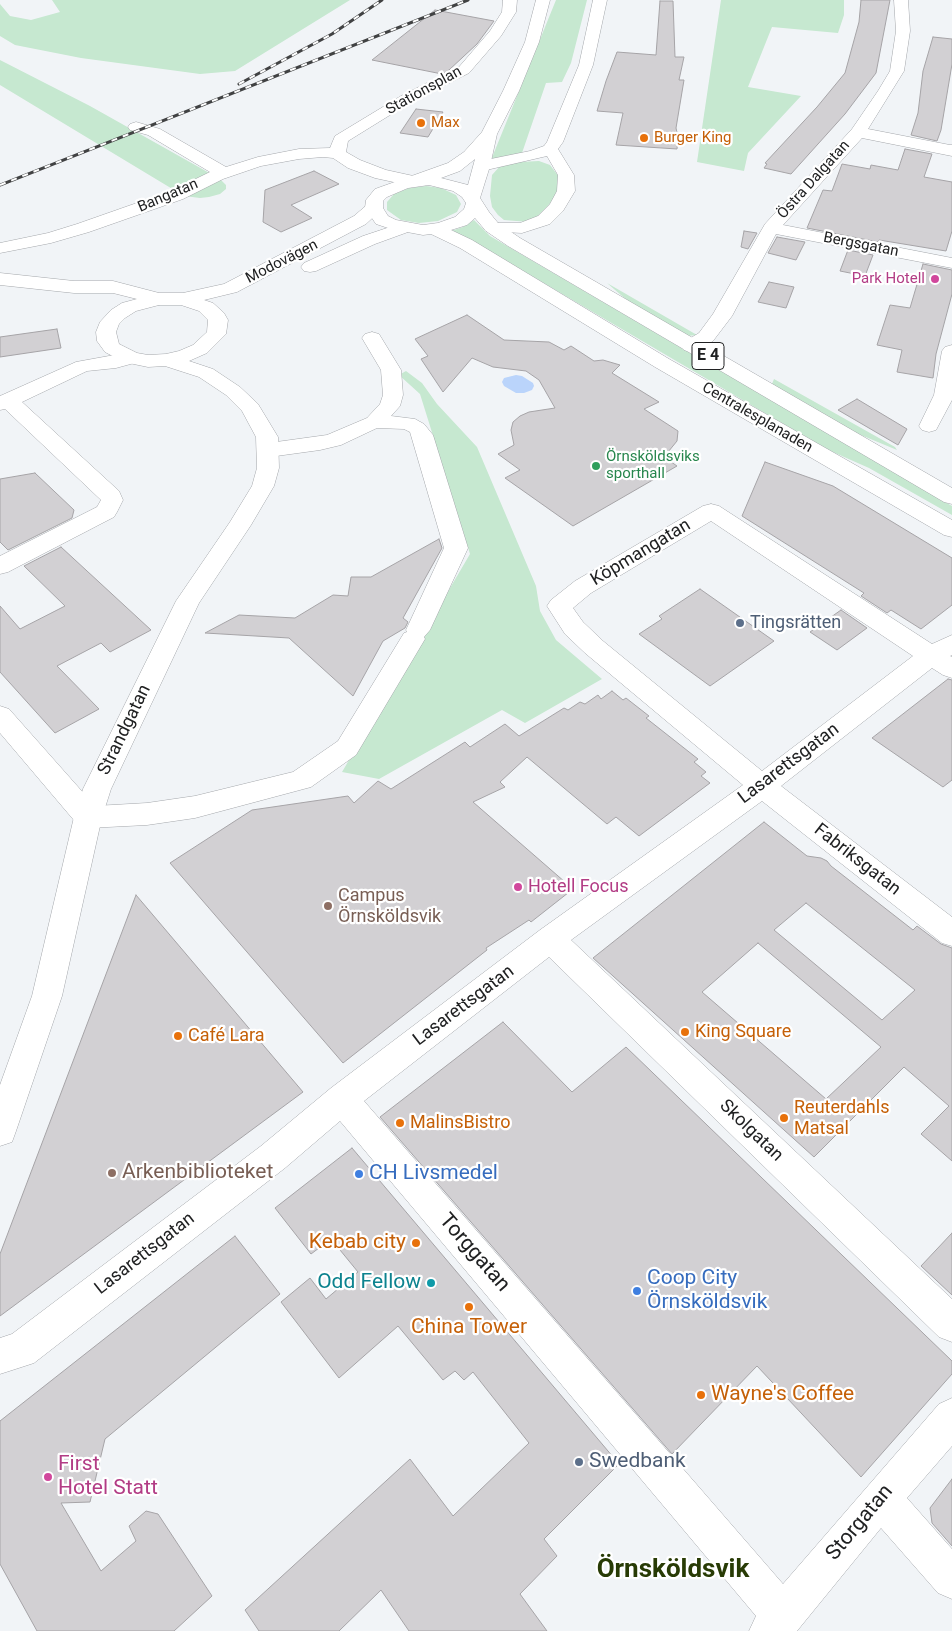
<!DOCTYPE html>
<meta charset="utf-8">
<style>
body{margin:0}
canvas{display:block;background:#f1f4f7}
</style>
<canvas width="952" height="1631"></canvas>
<script>
const c = document.querySelector('canvas').getContext('2d');
c.lineJoin = 'round';
function fill(path, color) { c.fillStyle = color; c.fill(path, 'evenodd'); }
const toPath = rows => new Path2D(rows.map(r => 'M' + r).join(''));
function stroke(path, color, width, dash) { c.strokeStyle = color; c.lineWidth = width; c.lineCap = dash ? 'butt' : 'round'; c.setLineDash(dash || []); c.stroke(path); }
function write(font, color, halo, rows, align = 'center') {
  c.font = font + ' Roboto,sans-serif'; c.lineWidth = 4.5; c.setLineDash([]); c.textBaseline = 'middle'; c.strokeStyle = halo; c.fillStyle = color; for (const [text, x, y, turn = 0] of rows) {
    c.save(); c.translate(x, y); c.rotate((+turn || 0) * Math.PI / 180); c.textAlign = isNaN(turn) ? turn : align; if (halo) c.strokeText(text, 0, 0); c.fillText(text, 0, 0); c.restore();
  }
}
const green = toPath([
 [52,0,350,0,235,71,200,74,81,58,15,45,0,36,0,4,10,16,31,20,60,12],
 [556,0,587,0,571,63,562,82,546,83,522,153,491,160],
 [721,0,844,0,844,15,838,33,772,27,748,87,801,96,748,153,744,171,697,162],
 [0,60,90,106,220,179,226,185,226,189,220,194,209,197,200,198,184,196,0,85],
 [539,161,550,165,560,178,560,191,542,213,529,222,504,220,498,215,492,207,490,196,492,175,500,166,520,162],
 [426,186,441,188,456,195,461,204,457,212,438,221,419,223,401,220,387,210,387,202,394,194,409,188],
 [474,220,490,236,952,506,952,515,869,468,826,449,472,241,448,232,463,227],
 [607,283,697,335,687,336,629,302],
 [406,371,422,383,437,404,477,447,536,586,540,611,556,640,602,679,525,723,502,710,379,779,342,772,470,554,420,394,399,375],
 [774,379,895,447,897,450,856,433,772,384]
]);
const water = toPath([
 [516,375,522,376,533,383,534,386,532,390,524,393,516,393,504,386,502,382,504,378]
]);
const building = toPath([
 [861,0,890,0,876,73,845,114,791,174,764,168,767,164,765,163,817,107,845,73,859,22,861,0],
 [660,1,673,1,675,57,684,57,679,80,684,80,676,128,678,137,677,149,616,145,623,113,597,111,606,81,617,52,656,55,660,1],
 [435,10,494,21,477,44,449,70,442,74,372,60,435,10],
 [933,37,952,39,952,64,941,130,937,141,911,135,918,113,923,71,933,37],
 [416,109,443,112,428,137,400,133,416,109],
 [905,149,932,154,924,177,952,182,952,231,946,251,879,240,878,242,807,228,823,190,832,191,842,164,870,169,871,165,898,170,905,149],
 [314,171,339,184,291,205,312,218,281,232,263,222,265,190,314,171],
 [744,231,757,233,748,249,741,247,744,231],
 [777,237,805,242,796,260,768,253,777,237],
 [848,250,873,255,865,276,840,271,848,250],
 [923,264,952,270,952,294,936,354,933,378,897,372,902,350,877,345,890,305,910,308,923,264],
 [769,282,794,287,786,308,758,302,769,282],
 [467,315,504,340,549,342,564,350,571,346,594,361,603,360,620,365,612,373,659,402,644,409,678,431,677,441,664,457,677,466,573,526,505,478,520,470,498,454,514,445,511,430,513,422,520,416,529,412,555,408,539,380,526,371,493,367,472,358,443,392,421,359,428,356,415,339,467,315],
 [57,329,61,348,0,357,0,337,57,329],
 [857,399,907,429,898,445,838,410,857,399],
 [765,462,833,486,952,558,952,605,921,629,891,610,887,613,861,596,864,593,742,516,765,462],
 [35,473,74,510,72,518,8,550,0,542,0,479,35,473],
 [439,539,442,548,403,618,408,622,405,628,383,641,353,696,289,638,205,633,239,615,295,618,333,595,348,596,351,577,371,577,439,539],
 [61,547,151,630,110,652,101,643,57,666,99,709,55,733,0,672,0,606,20,629,65,606,24,566,61,547],
 [700,589,774,641,710,686,639,634,662,619,659,616,700,589],
 [841,610,867,628,837,650,810,632,841,610],
 [948,679,952,680,952,780,943,787,872,738,948,679],
 [612,691,623,700,626,698,649,716,646,718,698,759,694,762,706,772,701,776,710,783,639,836,616,817,607,824,527,757,500,782,505,787,473,802,573,889,531,922,529,920,486,948,487,950,343,1063,170,863,252,810,348,796,354,803,378,781,391,789,465,742,470,747,505,724,519,736,564,708,568,710,580,702,585,704,598,695,601,699,612,691],
 [764,822,807,856,821,858,827,861,831,866,913,930,917,926,941,944,952,948,952,1161,921,1134,949,1106,904,1067,814,1157,593,958,764,822],
 [806,903,915,990,882,1020,774,930,806,903],
 [758,943,881,1047,826,1099,702,992,758,943],
 [136,895,303,1092,0,1316,0,1254,136,895],
 [503,1022,572,1092,626,1047,952,1361,952,1374,861,1477,757,1366,672,1454,380,1117,503,1022],
 [352,1148,619,1464,544,1539,557,1556,520,1594,547,1631,409,1631,381,1590,339,1631,259,1631,245,1610,410,1459,453,1516,529,1443,473,1372,464,1380,455,1371,443,1380,398,1326,339,1378,281,1302,310,1278,326,1299,358,1272,331,1239,311,1254,275,1208,352,1148],
 [952,1233,952,1295,921,1266,952,1233],
 [235,1236,280,1294,105,1439,90,1502,61,1503,101,1571,136,1541,129,1526,146,1511,158,1514,212,1596,174,1631,37,1631,0,1564,0,1421,235,1236],
 [952,1479,952,1546,932,1523,930,1508,952,1479]
]);
const minor = toPath([
 [503,0,517,0,516,12,501,36,469,73,411,102,348,141,346,152,360,160,386,170,418,177,420,181,418,185,412,186,375,178,348,168,333,158,323,157,299,159,261,166,223,179,183,199,89,232,51,243,0,253,0,243,48,233,77,224,171,191,210,172,148,135,130,130,128,127,130,124,136,122,160,129,226,167,258,157,299,149,330,148,335,136,401,96,459,67,490,31,502,12,503,0],
 [593,0,607,0,593,65,563,142,558,149,574,175,575,191,563,211,550,224,522,233,486,231,483,227,486,223,520,223,538,216,550,204,557,191,558,175,547,156,482,171,476,170,474,166,476,162,530,151,544,146,547,142,579,65,593,0],
 [894,0,908,0,910,31,904,71,868,129,950,145,952,145,952,156,862,138,783,225,952,258,952,268,776,234,732,316,713,341,698,350,691,352,684,350,681,346,684,342,699,333,713,314,765,224,852,129,878,91,890,71,896,31,894,0],
 [372,332,379,334,401,370,403,395,400,406,391,416,415,419,424,424,433,435,468,548,430,630,424,637,425,639,356,755,311,787,195,818,147,825,88,828,78,825,0,733,0,706,9,709,95,806,147,803,195,796,293,772,338,741,404,633,407,632,406,630,444,548,410,432,404,429,377,428,341,445,320,450,269,457,261,455,258,450,261,445,269,443,327,435,367,418,380,404,383,395,381,370,362,338,365,334,372,332],
 [952,345,952,400,936,430,929,432,922,430,919,426,934,395,942,351,945,347,952,345],
 [131,352,138,354,141,358,138,362,116,368,87,371,22,402,119,491,123,500,117,512,114,517,8,572,0,574,0,556,97,507,101,500,5,409,0,410,0,396,76,362,131,352],
 [711,504,719,506,932,644,952,635,952,655,950,656,952,657,952,678,943,675,932,668,781,786,952,917,952,946,942,943,762,801,571,940,952,1299,952,1342,939,1337,549,957,364,1101,783,1584,939,1404,952,1398,952,1446,907,1498,952,1549,952,1599,938,1593,881,1528,797,1631,749,1631,756,1616,340,1121,285,1168,34,1363,0,1374,0,1338,12,1334,261,1146,331,1088,540,930,743,785,585,653,565,634,547,606,551,600,575,581,703,506,711,504],
 [711,521,913,656,762,771,603,641,583,622,573,608,591,593,711,521]
]);
const major = toPath([
 [374,203,380,204,383,208,366,224,237,292,204,300,213,303,224,313,228,320,226,334,207,353,189,361,213,369,240,387,258,404,278,437,279,468,274,486,251,525,199,603,111,789,102,817,62,996,16,1131,12,1142,0,1146,0,1085,32,996,74,817,83,789,176,601,230,522,252,486,257,468,256,437,242,411,226,395,199,377,165,366,148,367,124,362,105,352,97,341,96,332,100,322,111,310,122,303,137,299,113,293,74,293,0,285,0,273,74,281,113,281,159,293,183,293,224,284,354,216,368,204,374,203],
 [159,305,181,305,199,311,208,320,207,332,193,345,179,351,166,354,148,355,137,353,119,344,116,332,119,324,125,318,136,311,159,305],
 [402,223,408,224,411,228,408,232,375,244,316,271,310,272,304,271,301,267,304,263,363,236,402,223]
]);
const highway = toPath([
 [536,0,550,0,539,42,519,91,497,134,490,166,480,198,489,212,498,223,520,238,952,488,952,504,944,502,508,246,486,231,475,218,467,225,451,230,472,240,669,359,952,520,952,537,944,535,655,367,460,248,431,234,423,235,391,229,376,224,365,208,366,200,375,189,448,163,464,152,482,132,503,91,525,42,536,0],
 [475,159,468,185,441,178,460,171,475,159],
 [429,185,453,191,462,197,466,203,464,209,455,217,438,223,423,225,396,220,388,216,383,208,383,201,387,197,408,188,429,185]
]);
const rail = toPath([
 [239,84,332,34,382,0],
 [0,185,468,0]
]);
const markers = [
 [421,123,5,"#e8710a"],
 [644,138,5,"#e8710a"],
 [935,279,5,"#d1479c"],
 [596,466,5,"#2e9e5b"],
 [740,623,5,"#5c6f8a"],
 [518,887,5,"#d1479c"],
 [328,906,5,"#8d6e63"],
 [685,1032,5,"#e8710a"],
 [178,1036,5,"#e8710a"],
 [784,1118,5,"#e8710a"],
 [400,1123,5,"#e8710a"],
 [112,1173,5,"#8d6e63"],
 [359,1174,5,"#3f7fe0"],
 [416,1243,5,"#e8710a"],
 [431,1283,5,"#0f9aa8"],
 [637,1291,5,"#3f7fe0"],
 [469,1307,5,"#e8710a"],
 [701,1395,5,"#e8710a"],
 [579,1462,5,"#5c6f8a"],
 [48,1477,5,"#d1479c"]
];
const farStreetnames = [
 ["Stationsplan",424,91,-29],
 ["Östra Dalgatan",814,180,-48],
 ["Bangatan",168,196,-23],
 ["Bergsgatan",861,245,11],
 ["Modovägen",282,262,-27],
 ["Centralesplanaden",757,418,30]
];
const farFoodnames = [
 ["Max",431,123],
 ["Burger King",654,138]
];
const farHotelnames = [
 ["Park Hotell",925,279]
];
const farLeisurenames = [
 ["Örnsköldsviks",606,457],
 ["sporthall",606,474]
];
const shields = [
 [708,356,32]
];
const shieldNames = [
 ["E 4",708,356]
];
const streetNames = [
 ["Köpmangatan",641,553,-31],
 ["Strandgatan",125,730,-64],
 ["Lasarettsgatan",789,764,-37],
 ["Fabriksgatan",857,860,38],
 ["Lasarettsgatan",464,1006,-37],
 ["Skolgatan",751,1131,44],
 ["Lasarettsgatan",145,1254,-38]
];
const serviceNames = [
 ["Tingsrätten",750,623]
];
const hotelNames = [
 ["Hotell Focus",528,887]
];
const educationNames = [
 ["Campus",338,896],
 ["Örnsköldsvik",338,917]
];
const foodNames = [
 ["King Square",695,1032],
 ["Café Lara",188,1036],
 ["Reuterdahls",794,1108],
 ["Matsal",794,1129],
 ["MalinsBistro",410,1123]
];
const nearEducationnames = [
 ["Arkenbiblioteket",122,1173]
];
const nearShopnames = [
 ["CH Livsmedel",369,1174],
 ["Coop City",647,1279],
 ["Örnsköldsvik",647,1303]
];
const nearFoodnames = [
 ["Kebab city",406,1243],
 ["China Tower",469,1328,"center"],
 ["Wayne's Coffee",711,1395,"left"]
];
const nearStreetnames = [
 ["Torggatan",474,1253,49],
 ["Storgatan",860,1523,-50]
];
const nearCulturenames = [
 ["Odd Fellow",421,1283]
];
const nearServicenames = [
 ["Swedbank",589,1462]
];
const nearHotelnames = [
 ["First",58,1465],
 ["Hotel Statt",58,1489]
];
const nearDistrictnames = [
 ["Örnsköldsvik",673,1570]
];
fill(green, '#c6e8d0');
fill(water, '#bad4fb');
fill(building, '#d2d0d3');
stroke(building, '#a6a4a7', 1);
stroke(minor, '#a4a7ab', 1);
stroke(major, '#a4a7ab', 1);
stroke(highway, '#a4a7ab', 1);
fill(minor, '#fff');
fill(major, '#fff');
fill(highway, '#fff');
stroke(rail, '#414243', 3);
stroke(rail, '#fff', 2, [6]);
for (const [x, y, r, color] of markers) { const dot = new Path2D(); dot.arc(x, y, r, 0, 2 * Math.PI); c.fillStyle = color; c.fill(dot); stroke(dot, '#fff', 2); }
write('15px', '#202122', '#fff', farStreetnames);
write('15px', '#c56008', '#fff', farFoodnames, 'left');
write('15px', '#b23c85', '#fff', farHotelnames, 'right');
write('15px', '#27864d', '#fff', farLeisurenames, 'left');
for (const [x, y, w] of shields) { const box = new Path2D(); box.roundRect(x - w / 2, y - 13.5, w, 27, 4); c.fillStyle = '#fff'; c.fill(box); stroke(box, '#202122', 1); }
write('bold 16px', '#202122', null, shieldNames);
write('18px', '#202122', '#fff', streetNames);
write('18px', '#4e5e75', '#fff', serviceNames, 'left');
write('18px', '#b23c85', '#fff', hotelNames, 'left');
write('18px', '#785e54', '#fff', educationNames, 'left');
write('18px', '#c56008', '#fff', foodNames, 'left');
write('21px', '#785e54', '#fff', nearEducationnames, 'left');
write('21px', '#366cbe', '#fff', nearShopnames, 'left');
write('21px', '#c56008', '#fff', nearFoodnames, 'right');
write('21px', '#202122', '#fff', nearStreetnames);
write('21px', '#0d838f', '#fff', nearCulturenames, 'right');
write('21px', '#4e5e75', '#fff', nearServicenames, 'left');
write('21px', '#b23c85', '#fff', nearHotelnames, 'left');
write('bold 26px', '#283b05', '#fff', nearDistrictnames);
</script>
